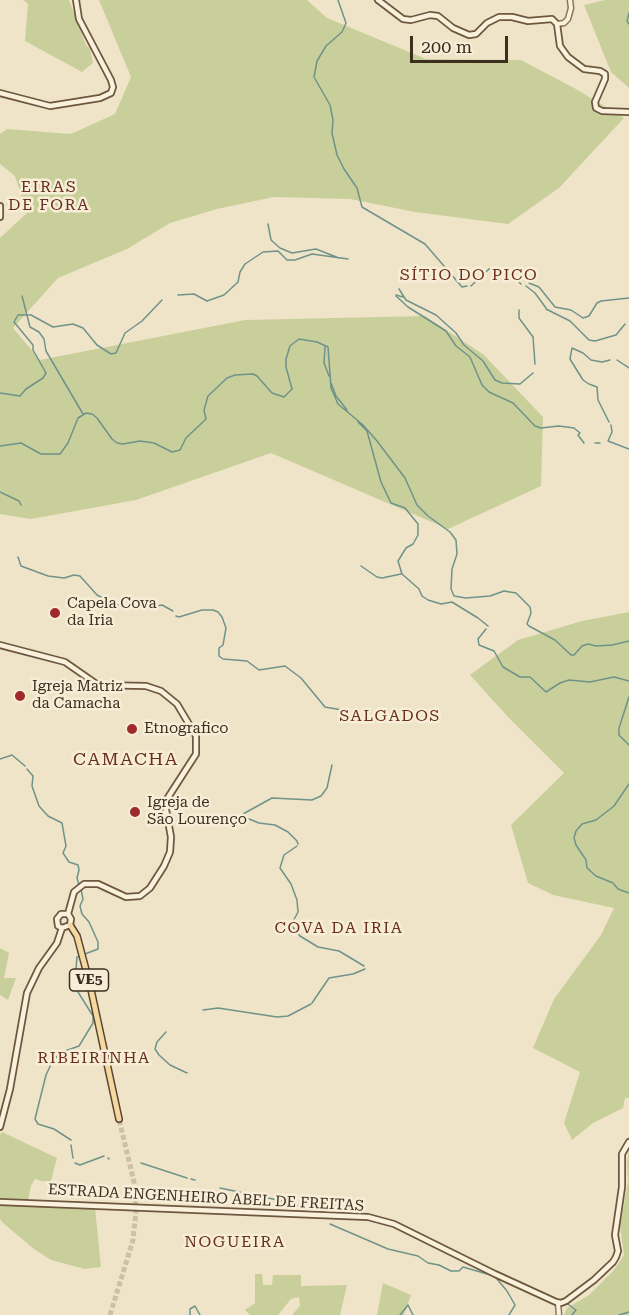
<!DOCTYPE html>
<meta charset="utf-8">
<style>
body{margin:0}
#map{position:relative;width:629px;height:1315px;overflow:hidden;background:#f0e4c8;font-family:"Roboto Serif",serif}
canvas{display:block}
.scale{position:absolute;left:410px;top:36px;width:98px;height:27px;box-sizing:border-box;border:3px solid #3d2e20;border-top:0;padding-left:8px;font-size:18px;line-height:21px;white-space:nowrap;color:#3d2e20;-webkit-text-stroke:4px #f7eed8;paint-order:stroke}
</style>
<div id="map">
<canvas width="629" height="1315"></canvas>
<div class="scale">200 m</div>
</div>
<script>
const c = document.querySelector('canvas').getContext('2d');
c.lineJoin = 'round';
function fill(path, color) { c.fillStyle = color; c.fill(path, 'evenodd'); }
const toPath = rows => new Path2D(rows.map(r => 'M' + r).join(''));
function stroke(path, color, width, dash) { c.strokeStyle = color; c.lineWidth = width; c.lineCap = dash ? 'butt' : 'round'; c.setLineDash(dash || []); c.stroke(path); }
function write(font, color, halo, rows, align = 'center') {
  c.font = font + ' "Roboto Serif",serif'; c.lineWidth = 5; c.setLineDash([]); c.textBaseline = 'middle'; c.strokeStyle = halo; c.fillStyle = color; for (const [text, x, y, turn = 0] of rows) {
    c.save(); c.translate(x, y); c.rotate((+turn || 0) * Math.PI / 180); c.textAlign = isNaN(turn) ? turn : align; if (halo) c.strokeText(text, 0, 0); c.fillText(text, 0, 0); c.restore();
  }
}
const green = toPath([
 [23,0,69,0,86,45,90,49,93,63,82,72,25,41,28,4],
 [99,0,307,0,327,18,426,59,521,60,576,89,624,118,559,188,508,224,415,212,350,199,274,197,217,209,170,223,127,249,58,278,13,328,40,360,245,320,425,316,484,355,543,417,541,486,448,529,271,453,136,500,31,519,0,514,0,238,27,213,15,176,0,164,0,134,7,129,71,134,115,114,131,77],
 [605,0,629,0,629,88,611,72,584,5],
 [629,612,629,1098,625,1098,623,1108,593,1123,572,1140,564,1123,580,1072,533,1048,554,999,601,935,614,908,553,895,528,883,511,825,564,773,508,717,470,675,518,640,582,621],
 [0,948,9,953,4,978,16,978,8,1000,0,995],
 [2,1132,57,1158,51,1181,41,1181,35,1179,31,1186,28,1200,0,1198,0,1135],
 [629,1148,629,1315,564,1315,567,1308,589,1295,614,1270,624,1255,620,1226,628,1182,627,1164],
 [0,1205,95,1208,101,1267,85,1269,51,1260,34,1249,3,1223,0,1219],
 [255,1274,262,1274,263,1285,272,1285,273,1275,301,1275,301,1286,347,1285,340,1315,292,1315,300,1306,299,1297,291,1299,278,1315,250,1315,245,1310,255,1303],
 [383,1283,411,1295,404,1315,377,1315]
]);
const stream = toPath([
 [338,0,346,23,342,32,326,46,317,61,314,77,330,105,333,120,332,133,337,155,344,169,357,188,362,207,425,244,462,287,467,286],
 [629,13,627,21,629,24],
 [268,224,271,240,280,248,292,253,316,249,339,258],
 [529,283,539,287,555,307,571,310,583,318,589,316,597,303,601,301,629,298],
 [471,286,489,269,509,273,521,284],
 [526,286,535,293,546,308],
 [399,289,406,300,436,315,456,333,464,345,483,361,495,380,502,383,520,384,533,373],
 [178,295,194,294,207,301,224,295,238,282,240,272,245,264,263,252,278,251,287,260,295,260,312,254,348,259],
 [396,295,403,297],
 [22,296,30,327,39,332,44,339,46,351,83,414],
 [396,296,408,307,446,331,456,346,470,357,482,385,489,392,513,403,535,426,541,428,559,426,574,428,580,433,578,435,584,443],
 [546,309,570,321,589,340,595,341,616,335,625,324],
 [519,310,519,318,533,337,535,364],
 [325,347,324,363,329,376],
 [617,360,629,368],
 [331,383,336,396,347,410],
 [0,393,20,396,26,389,43,378,46,373,33,350,33,345,14,322,18,315,31,315,53,327,73,324,83,328,97,345,111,354,116,353,125,333,142,321,162,300],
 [358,422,367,431,381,482,391,503,405,508,418,524,418,535,413,544,406,548,398,561,402,574,419,589,422,596,428,600,441,604,452,602,478,618,488,626],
 [609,422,598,400,597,387,589,384,583,380,570,359,572,348,583,353,591,360,602,362,610,360],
 [608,441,629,449],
 [608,441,612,432,611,425],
 [595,443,600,443],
 [0,446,21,443,41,454,60,454,68,443,78,418,86,413,92,414,97,418,112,439,117,443,123,444,140,441,154,443,172,452,180,450,186,438,206,419,204,410,208,396,227,378,235,375,253,374,257,376,272,393,284,397,292,389,286,367,286,359,290,346,299,339,317,342,328,347,331,388,338,404,363,425,377,441,405,478,417,505,428,516,450,532,456,540,457,554,452,569,451,589,454,596,466,598,490,596,504,591,516,593,530,607,531,613,527,624,529,626,555,640,571,655,574,655,582,646,588,644,596,646,612,645,629,641],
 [0,492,19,501,21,505],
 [18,557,21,566,48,576,64,578,74,575,80,576,97,595,115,604,125,607,139,604,148,608,162,605,173,611],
 [361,566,377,577,382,578,401,574],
 [176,616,179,617,202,610,213,610,218,612,222,617,226,628,223,645,219,648,219,656,223,659,247,661,259,670,285,666,301,678,325,707,342,710,349,714],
 [486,629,478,639,479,645,494,651,503,667,520,677,530,677,546,692,560,683,569,680,590,682,614,677,629,681],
 [629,697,619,728,619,735,629,745],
 [0,759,12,755,25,766],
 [27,769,33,776,32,786,39,806,48,816,62,823,66,846,63,853,69,862,78,865,79,870,77,878,79,885],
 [629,784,614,806,596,820,582,824,576,831,574,838,576,845,586,860,587,868,596,876,613,883,618,889,629,893],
 [298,844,297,841,288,832,275,825,259,823,244,817,243,814,272,798,312,800,321,796,327,788,332,765],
 [297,846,284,855,280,868,291,884,297,900,298,912,291,925,300,936,318,947,339,951,364,966],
 [81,889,83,899,80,906,82,914,89,922,98,942,98,949,85,954],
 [312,1003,329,978,353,974,365,969],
 [203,1010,218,1008,277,1017,288,1016,311,1004],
 [166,1032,157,1042,155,1049,159,1055,170,1065,187,1073],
 [71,1140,54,1129,38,1124,35,1119,46,1075,53,1060,62,1052,79,1046,93,1023,93,1016,78,992,76,969,77,957,81,956],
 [71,1145,73,1158],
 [108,1158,109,1159],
 [75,1163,80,1165,104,1156],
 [141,1163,187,1178],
 [191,1179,195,1180],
 [220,1188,292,1203,305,1209],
 [319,1212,321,1213],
 [330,1224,388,1249,418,1256,428,1263,439,1265,451,1271,459,1271,463,1267,494,1276,537,1296],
 [497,1279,507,1291,515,1305,509,1315],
 [561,1305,568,1304,573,1308,576,1310,572,1315],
 [190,1315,190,1309,195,1306,200,1315],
 [400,1315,408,1305,413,1315],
 [619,1315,629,1312]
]);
const primaryTunnel = toPath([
 [110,1315,133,1240,136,1211,134,1182,119,1119]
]);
const tertiary = toPath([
 [557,24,564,23,568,19,571,8,570,0],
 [558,1303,559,1315]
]);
const secondary = toPath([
 [378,0,403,19,411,20,430,15,438,16,453,28,469,35,476,34,487,23,499,17,512,17,528,21,552,19,557,24,560,46,568,57,584,69,600,71,605,74,605,79,595,102,596,108,602,111,629,112],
 [0,93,50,106,100,98,111,93,113,87,111,80,79,19,76,0],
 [0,206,0,217],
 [0,645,65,662,98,685,146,686,161,691,177,704,196,736,196,754,167,799,166,810,171,837,170,852,164,866,150,888,140,896,126,897,98,884,84,884,74,892,68,914],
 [62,928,58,926,57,919,61,914,68,914],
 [62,928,70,925,71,919,68,914],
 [0,1127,10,1089,27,993,39,968,57,943,62,928],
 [0,1202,368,1217,394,1224,495,1274,556,1302,561,1303,566,1301,594,1280,613,1262,616,1257,618,1251,615,1235,622,1187,622,1154,629,1142]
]);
const primary = toPath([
 [70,925,77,936,90,985,119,1119]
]);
const markers = [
 [55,613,6,"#9e2a2b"],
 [20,696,6,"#9e2a2b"],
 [132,729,6,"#9e2a2b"],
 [135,812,6,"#9e2a2b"]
];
const shields = [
 [89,980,39]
];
const shieldNames = [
 ["VE5",89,980]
];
const poiNames = [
 ["Capela Cova",67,604],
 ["da Iria",67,621],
 ["Igreja Matriz",32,687],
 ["da Camacha",32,704],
 ["Etnografico",144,729],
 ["Igreja de",147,803],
 ["São Lourenço",147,820]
];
const streetNames = [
 ["ESTRADA ENGENHEIRO ABEL DE FREITAS",206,1198,3]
];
const neighbourhoodNames = [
 ["EIRAS",49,187],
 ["DE FORA",49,205],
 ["SÍTIO DO PICO",469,275],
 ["SALGADOS",390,716],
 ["COVA DA IRIA",339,928],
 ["RIBEIRINHA",94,1058],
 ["NOGUEIRA",235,1242]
];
const quarterNames = [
 ["CAMACHA",126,760]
];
fill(green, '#c9cf9b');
stroke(stream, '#6f938a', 1.5);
stroke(primaryTunnel, '#ccc0a6', 5, [5, 2.5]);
stroke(tertiary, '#8d765c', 7);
stroke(secondary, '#6f573f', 8);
stroke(primary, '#5b4430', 8);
stroke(tertiary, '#faf1dc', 4);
stroke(secondary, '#faf1dc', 4.5);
stroke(primary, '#f3d9a0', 5);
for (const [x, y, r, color] of markers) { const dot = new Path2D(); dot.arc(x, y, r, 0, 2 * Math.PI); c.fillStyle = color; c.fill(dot); stroke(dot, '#f7eed8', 2); }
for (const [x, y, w] of shields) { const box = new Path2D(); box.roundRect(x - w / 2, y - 11, w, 22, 4.5); c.fillStyle = '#f7eed8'; c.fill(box); stroke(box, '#3d2e20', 1.5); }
write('bold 14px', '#3d2e20', null, shieldNames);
write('15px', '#3d2e20', '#f7eed8', poiNames, 'left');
write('15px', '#3d2e20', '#f7eed8', streetNames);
c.letterSpacing = '1.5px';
write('16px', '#6b2e1e', '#f7eed8', neighbourhoodNames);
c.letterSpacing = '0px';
c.letterSpacing = '1.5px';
write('18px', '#6b2e1e', '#f7eed8', quarterNames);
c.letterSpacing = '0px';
</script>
